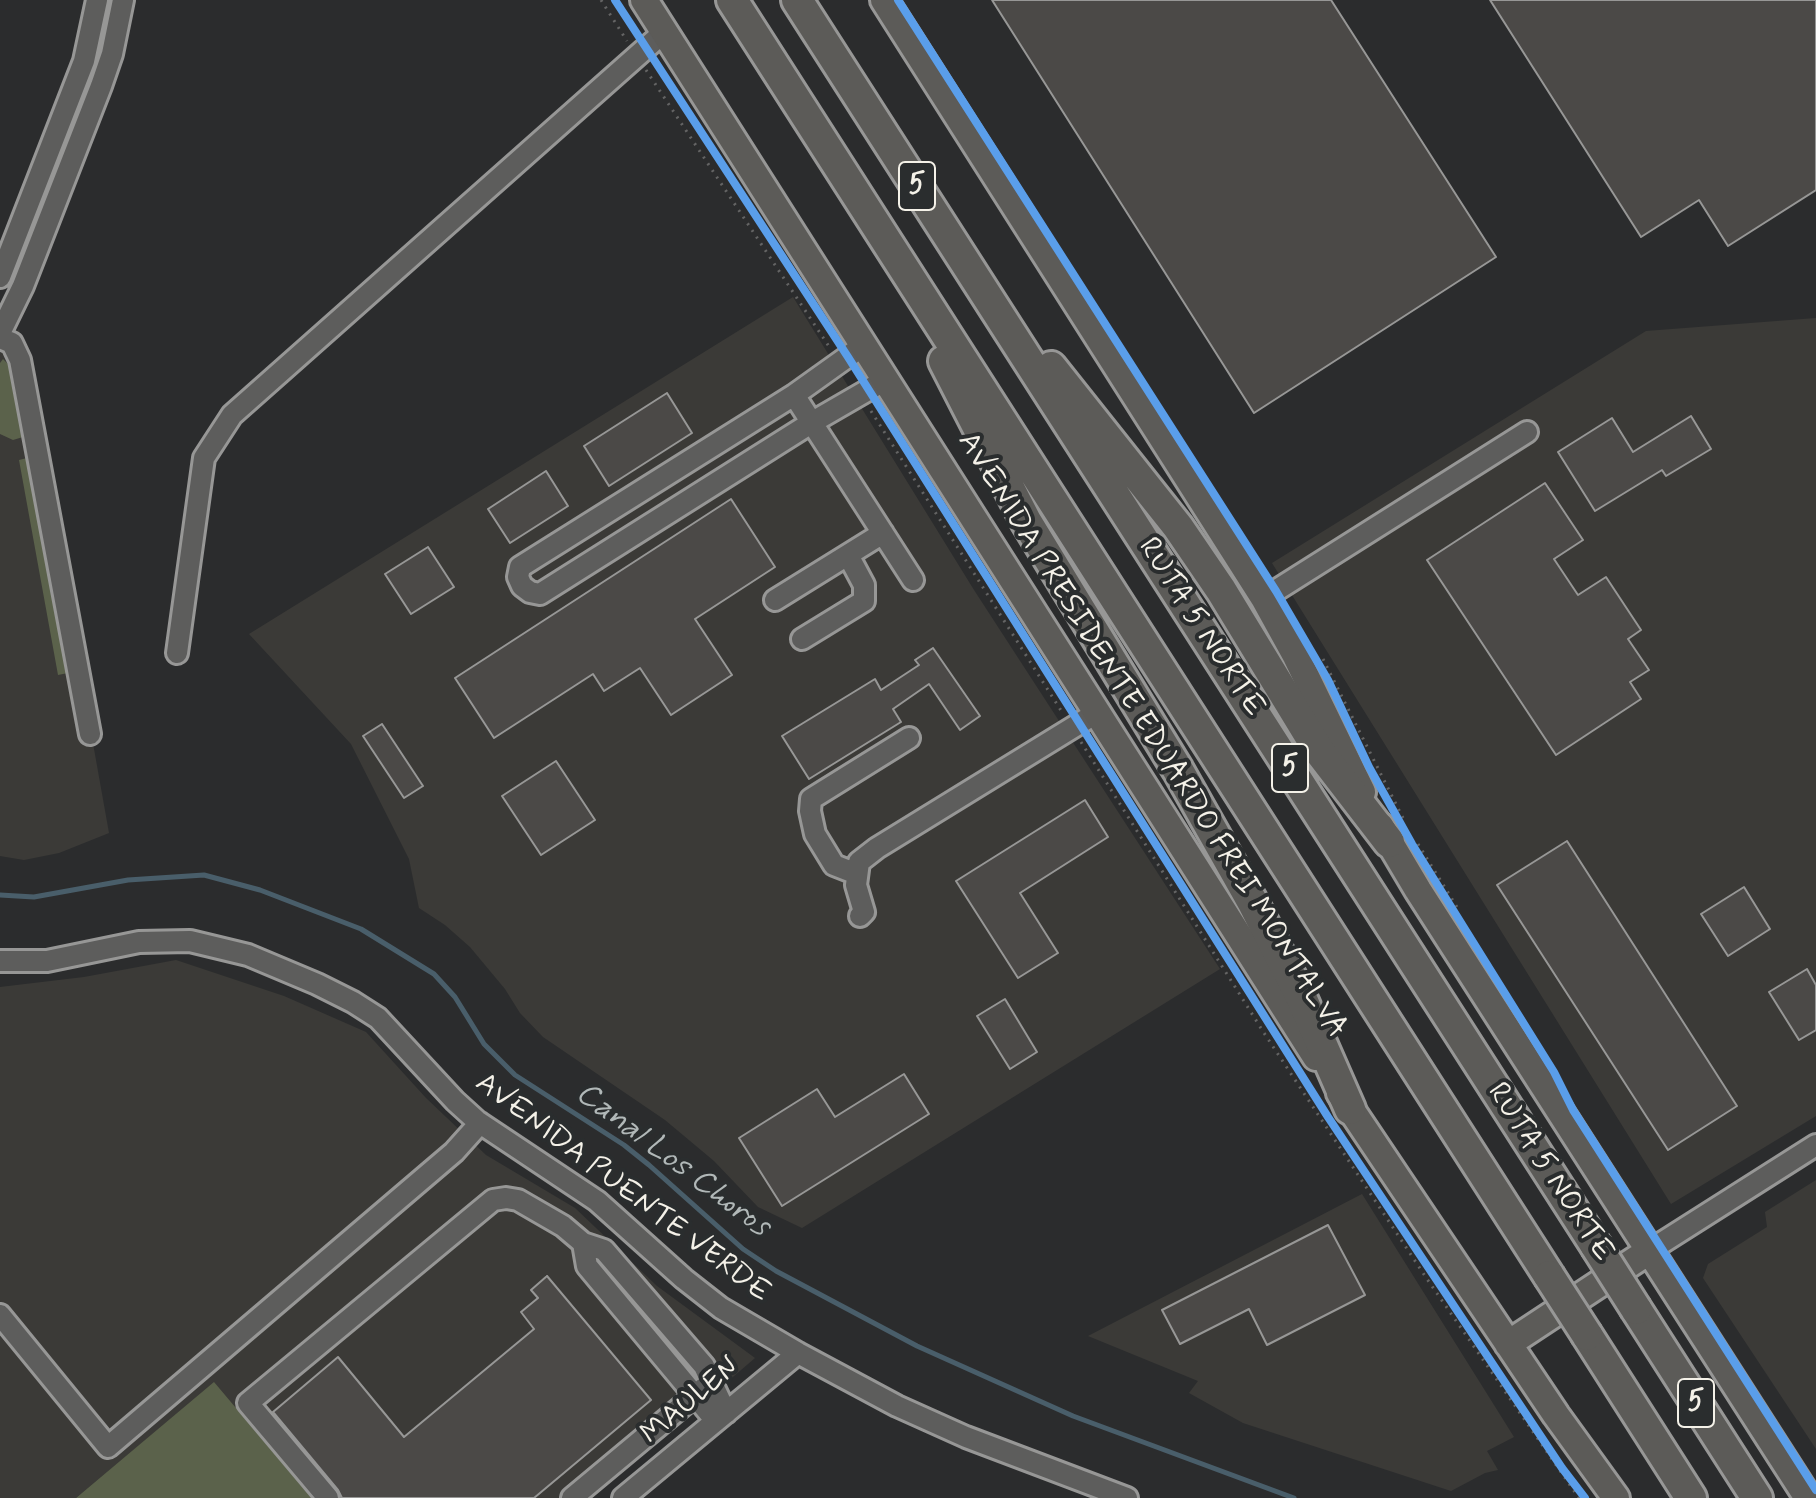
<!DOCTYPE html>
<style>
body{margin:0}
canvas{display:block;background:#2b2c2d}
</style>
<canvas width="1816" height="1498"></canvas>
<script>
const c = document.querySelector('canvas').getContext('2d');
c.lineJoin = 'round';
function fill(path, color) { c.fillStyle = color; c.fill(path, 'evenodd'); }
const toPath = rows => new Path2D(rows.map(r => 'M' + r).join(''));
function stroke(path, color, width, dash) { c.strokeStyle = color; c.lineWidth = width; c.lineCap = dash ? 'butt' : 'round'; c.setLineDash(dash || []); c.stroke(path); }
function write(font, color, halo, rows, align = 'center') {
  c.font = font + ' Mynerve,sans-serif'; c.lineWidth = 8; c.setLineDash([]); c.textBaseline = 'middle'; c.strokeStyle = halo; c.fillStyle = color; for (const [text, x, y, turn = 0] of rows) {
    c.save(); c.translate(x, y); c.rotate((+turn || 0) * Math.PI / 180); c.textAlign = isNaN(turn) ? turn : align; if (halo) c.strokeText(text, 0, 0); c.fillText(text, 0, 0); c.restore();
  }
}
const built = toPath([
 [793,297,974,590,1220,969,802,1228,758,1207,714,1161,665,1120,543,1037,520,1013,505,989,470,947,445,925,419,908,409,859,351,744,249,634],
 [1816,318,1816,1116,1671,1204,1272,563,1646,331],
 [19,329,109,833,59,853,24,860,0,856,0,353],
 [176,960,284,996,366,1032,426,1098,486,1155,575,1208,657,1286,755,1358,592,1498,312,1498,214,1383,76,1498,0,1498,0,987,84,977],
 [1816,1180,1816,1449,1703,1278,1708,1264,1767,1227,1765,1212],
 [1362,1194,1514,1437,1487,1451,1498,1470,1485,1473,1451,1491,1243,1423,1189,1393,1198,1381,1088,1336]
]);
const green = toPath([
 [3,359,15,371,23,437,13,440,0,434,0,363],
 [31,457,73,672,58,675,19,460],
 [214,1382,312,1498,76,1498]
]);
const stream = toPath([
 [0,895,34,897,128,880,204,875,260,890,361,929,434,974,455,997,484,1044,515,1075,624,1145,649,1165,743,1249,776,1271,917,1346,1073,1416,1294,1498]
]);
const building = toPath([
 [992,0,1331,0,1496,257,1254,413,992,0],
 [1490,0,1816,0,1816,190,1728,246,1699,200,1641,237,1490,0],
 [667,393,692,433,609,486,584,446,667,393],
 [1691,416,1711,449,1666,476,1662,470,1595,511,1558,452,1612,418,1633,452,1691,416],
 [546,471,568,506,510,543,488,509,546,471],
 [1545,483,1583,540,1554,559,1578,595,1606,577,1641,630,1628,639,1649,670,1630,682,1641,699,1556,755,1427,560,1545,483],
 [731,499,775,567,695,619,732,675,671,715,640,668,604,691,593,674,494,738,455,678,731,499],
 [428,547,454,587,411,614,385,574,428,547],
 [933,648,980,716,960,730,929,684,893,709,901,722,809,779,782,736,875,679,881,690,919,665,915,660,933,648],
 [382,724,423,786,404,798,363,736,382,724],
 [556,761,595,820,541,855,502,796,556,761],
 [1085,800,1108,837,1020,893,1058,953,1018,978,956,881,1085,800],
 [1567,841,1737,1106,1668,1150,1497,885,1567,841],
 [1744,887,1770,929,1728,956,1701,914,1744,887],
 [1807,969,1816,985,1816,1030,1799,1040,1769,992,1807,969],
 [1005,999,1037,1052,1010,1069,977,1016,1005,999],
 [904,1074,929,1114,782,1206,739,1138,817,1089,835,1117,904,1074],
 [1328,1225,1365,1295,1267,1345,1249,1309,1180,1344,1162,1310,1328,1225],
 [547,1276,651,1400,534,1498,342,1498,338,1490,273,1412,338,1357,404,1437,534,1329,521,1312,538,1298,531,1290,547,1276]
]);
const path = toPath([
 [601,0,627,41],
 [646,70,830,348],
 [871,411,1062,712],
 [1323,659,1404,820],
 [1081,742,1264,1033,1427,1279,1579,1498],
 [1418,844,1460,912]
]);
const minor = toPath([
 [0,277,84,61,97,0],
 [0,333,23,286,101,86,112,54,123,0],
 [0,338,12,343,20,360,90,734],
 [864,345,794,395,520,567,518,577,522,586,530,592,540,594,811,423,887,379],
 [794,395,913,580],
 [1264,598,1527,432],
 [775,600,883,533],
 [802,639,864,601,864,585,849,557],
 [177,653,204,458,232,415,664,32],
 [857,874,834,865,815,834,810,811,811,799,909,738],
 [860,916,864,912,856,885,859,862,877,848,1098,712],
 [0,961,47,961,139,942,190,941,248,955,317,984,353,1002,378,1018,455,1101,477,1121,597,1201,684,1279,721,1308,798,1353,897,1406,966,1437,1127,1498],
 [583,1243,587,1266,716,1421],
 [1649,1251,1816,1145],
 [0,1315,108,1447,454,1152,480,1123],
 [328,1498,248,1403,493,1200,506,1198,518,1200,563,1226,583,1243,604,1250,704,1366,726,1413],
 [572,1498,704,1388],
 [623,1498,798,1353]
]);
const major = toPath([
 [644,0,1316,1057],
 [884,0,1264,598,1296,656,1362,792],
 [1380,826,1418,890,1808,1498],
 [1340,1093,1556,1415,1616,1498],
 [1508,1344,1649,1251]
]);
const highway = toPath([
 [732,0,1549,1276],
 [797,0,1596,1246],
 [944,361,1026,521,1178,770,1253,903,1301,997,1350,1109],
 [1051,367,1178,527,1221,590,1319,751,1389,842],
 [1636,1309,1757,1498],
 [1587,1335,1691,1498]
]);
const highwayBridge = toPath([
 [1596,1246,1636,1309],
 [1549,1276,1587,1335]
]);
const cycleway = toPath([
 [615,0,848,357,1328,1117,1562,1468,1585,1498],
 [898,0,1276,591,1328,680,1369,767,1412,844,1554,1072,1573,1110,1816,1490]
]);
const shields = [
 [917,186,36],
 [1290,768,36],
 [1696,1403,36]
];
const shieldNames = [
 ["5",917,186],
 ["5",1290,768],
 ["5",1696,1403]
];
const streetNames = [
 ["RUTA 5 NORTE",1200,628,57],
 ["AVENIDA PRESIDENTE EDUARDO FREI MONTALVA",1151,736,58],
 ["RUTA 5 NORTE",1549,1173,57],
 ["AVENIDA PUENTE VERDE",622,1189,37],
 ["MAULEN",691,1402,-40]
];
const waterNames = [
 ["Canal Los Choros",672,1161,37]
];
fill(built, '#3b3a37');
fill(green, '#5b624b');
stroke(stream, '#495e6a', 5);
fill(building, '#4b4947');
stroke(building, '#979796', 2);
stroke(minor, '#979796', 26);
stroke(major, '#979796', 32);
stroke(highway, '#979796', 36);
stroke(path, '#646464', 3, [2, 6]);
stroke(minor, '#5d5d5c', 20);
stroke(major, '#5c5b58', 26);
stroke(highway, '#5c5b58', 30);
stroke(highwayBridge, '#979796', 36, []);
stroke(highwayBridge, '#5c5b58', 30);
stroke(cycleway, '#5a9eea', 8);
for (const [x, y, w] of shields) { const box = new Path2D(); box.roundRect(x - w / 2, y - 24, w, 48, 6); c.fillStyle = '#2a2d2e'; c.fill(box); stroke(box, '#f4f1e8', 2); }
write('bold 28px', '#f4f1e8', null, shieldNames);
write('30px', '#f4f1e8', '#2a2d2e', streetNames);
write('italic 32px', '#b1b8b8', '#2a2d2e', waterNames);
</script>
